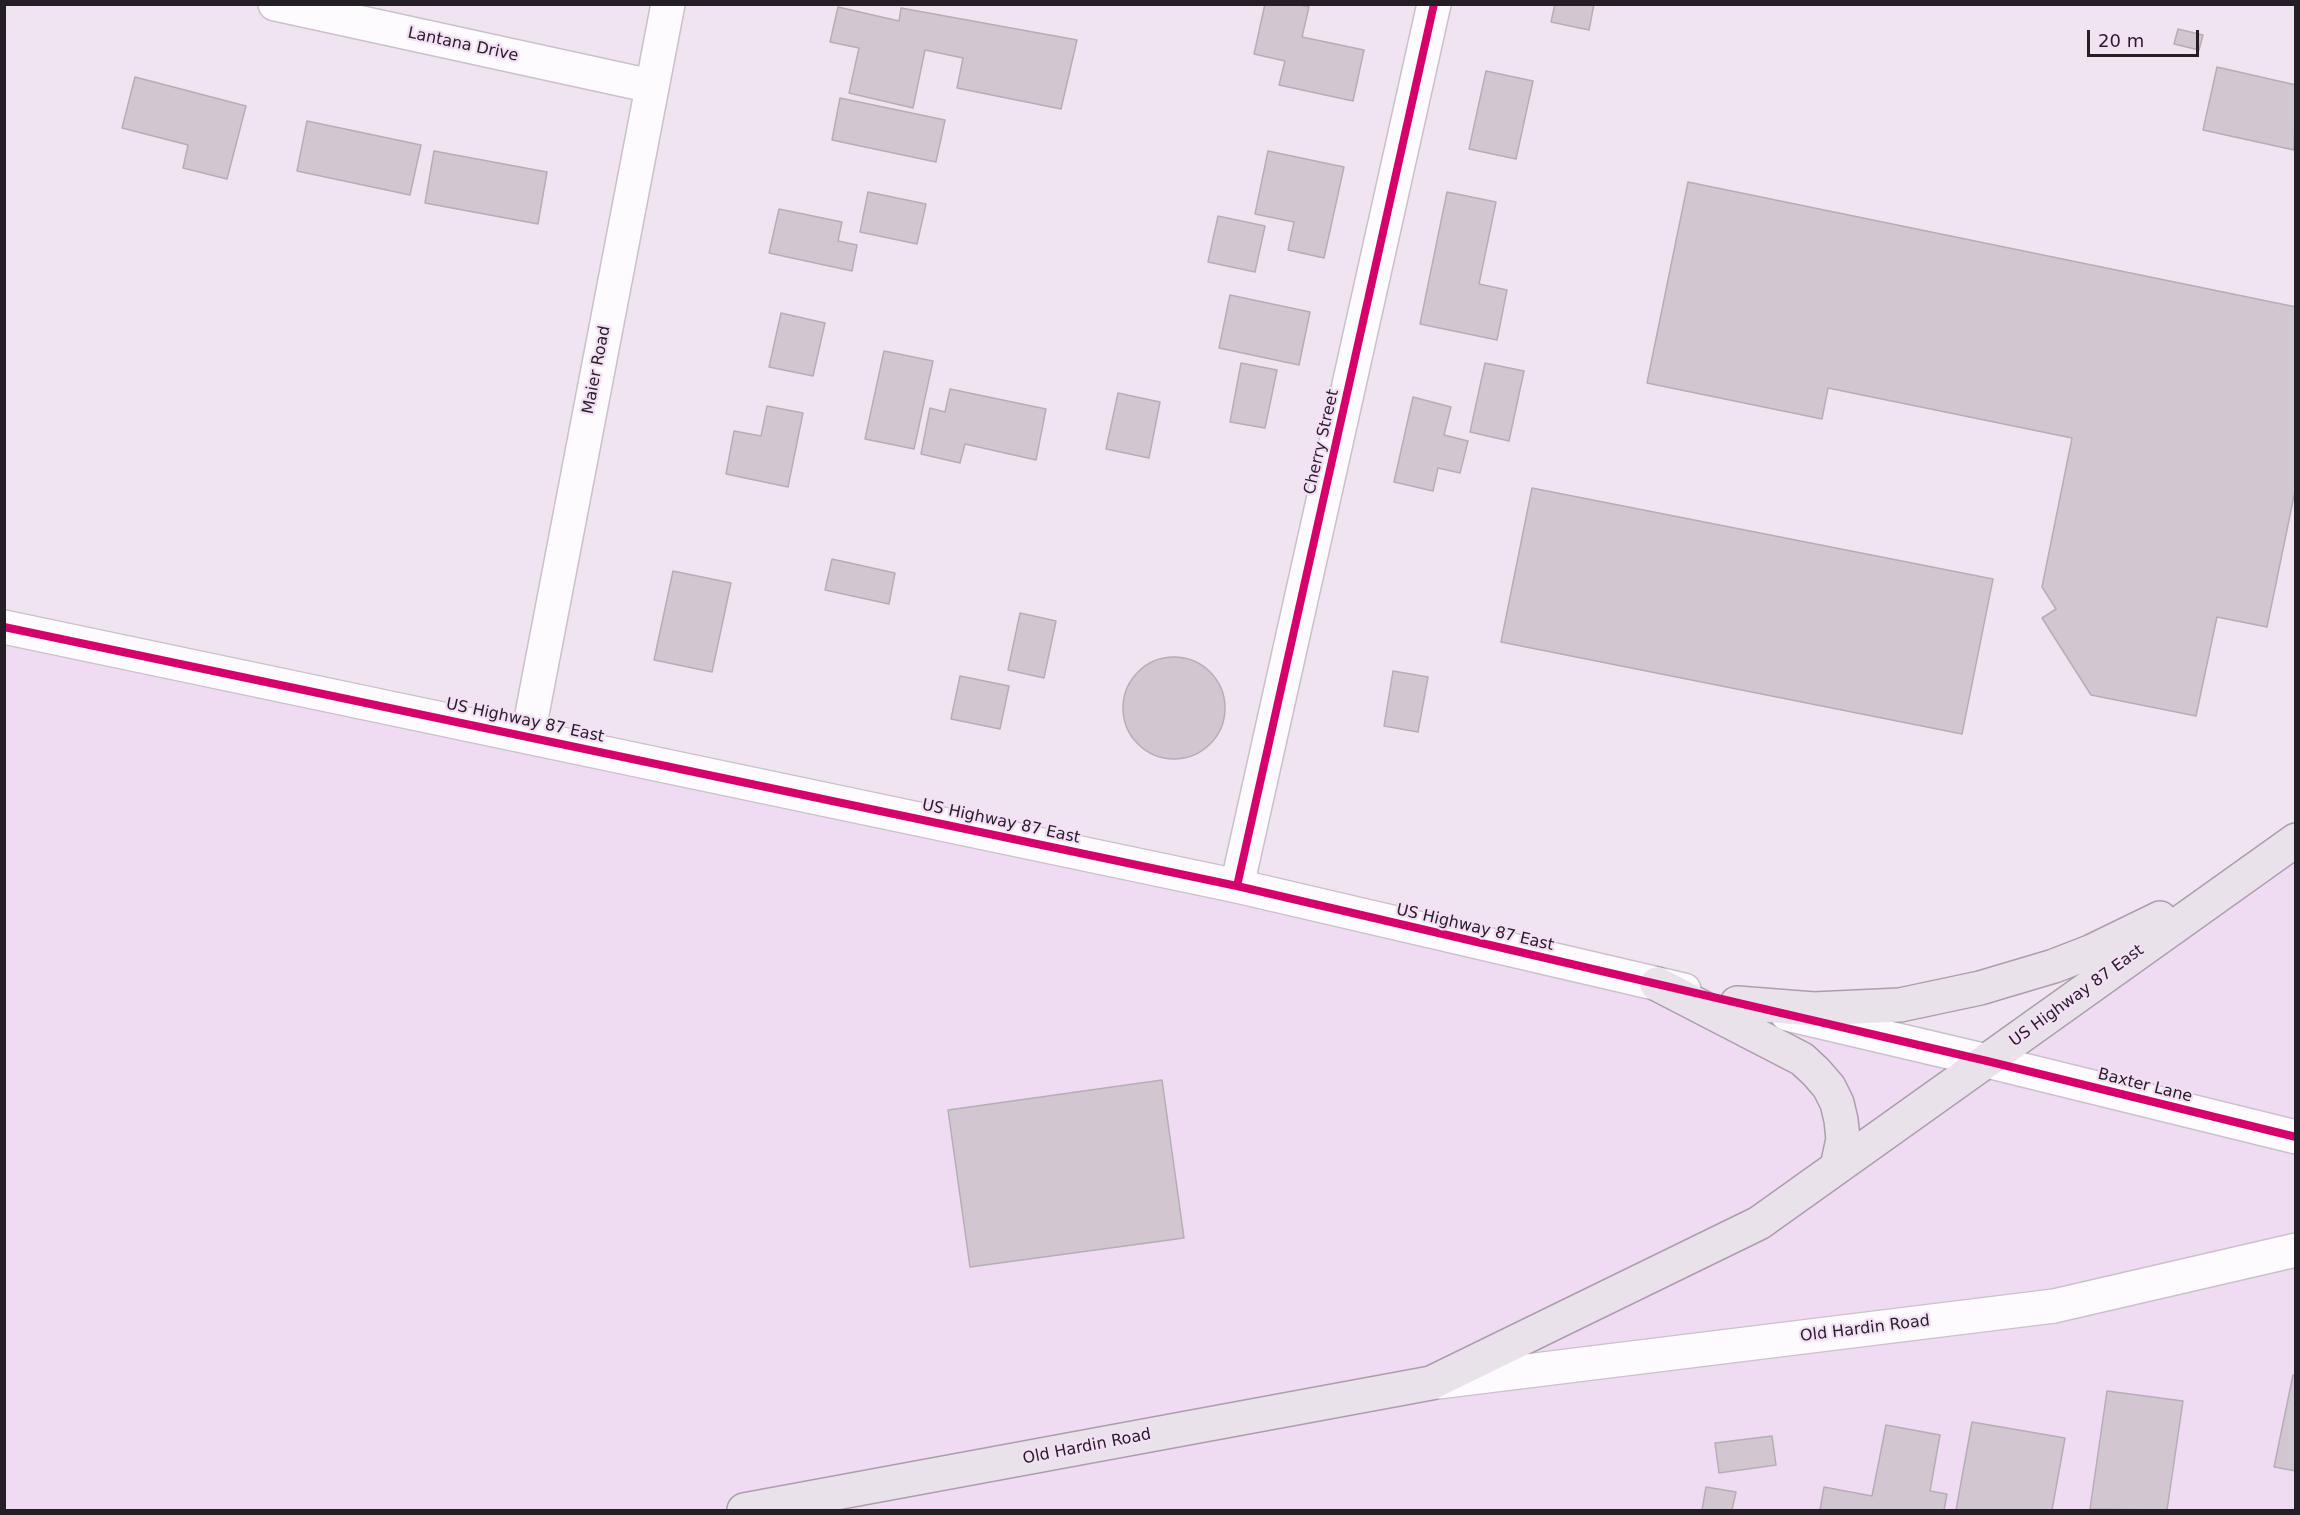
<!DOCTYPE html>
<style>
body{margin:0}
#map{position:relative;width:2300px;height:1515px;overflow:hidden;background:#f0e4f1;font-family:"DejaVu Sans",sans-serif}
canvas{display:block}
.frame{position:absolute;inset:0;border:6px solid #261e26;pointer-events:none}
.scale{position:absolute;left:2087px;top:30px;width:112px;height:27px;box-sizing:border-box;border:3px solid #261e26;border-top:0;padding-left:8px;font-size:18px;line-height:21px;white-space:nowrap;color:#261e26;-webkit-text-stroke:4px #f4dff6;paint-order:stroke}
</style>
<div id="map">
<canvas width="2300" height="1515"></canvas>
<div class="frame"></div>
<div class="scale">20 m</div>
</div>
<script>
const c = document.querySelector('canvas').getContext('2d');
c.lineJoin = 'round';
function fill(path, color) { c.fillStyle = color; c.fill(path, 'evenodd'); }
const toPath = rows => new Path2D(rows.map(r => 'M' + r).join(''));
function stroke(path, color, width, dash) { c.strokeStyle = color; c.lineWidth = width; c.lineCap = dash ? 'butt' : 'round'; c.setLineDash(dash || []); c.stroke(path); }
function write(font, color, halo, rows, align = 'center') {
  c.font = font + ' "DejaVu Sans",sans-serif'; c.lineWidth = 4.5; c.setLineDash([]); c.textBaseline = 'middle'; c.strokeStyle = halo; c.fillStyle = color; for (const [text, x, y, turn = 0] of rows) {
    c.save(); c.translate(x, y); c.rotate((+turn || 0) * Math.PI / 180); c.textAlign = isNaN(turn) ? turn : align; if (halo) c.strokeText(text, 0, 0); c.fillText(text, 0, 0); c.restore();
  }
}
const built = toPath([
 [4,627,1987,1061,2295,840,2295,1510,5,1510]
]);
const building = toPath([
 [1265,4,1296,4,1309,7,1302,37,1364,50,1353,101,1279,85,1285,61,1254,54,1265,4],
 [1555,4,1594,4,1589,30,1551,22,1555,4],
 [838,7,899,21,901,8,1077,40,1061,109,957,88,963,58,925,50,913,108,849,93,859,48,830,42,838,7],
 [2178,29,2203,35,2199,50,2174,44,2178,29],
 [2217,67,2296,85,2294,150,2203,130,2217,67],
 [1486,71,1533,81,1516,159,1469,149,1486,71],
 [135,77,246,106,227,179,183,168,188,145,122,128,135,77],
 [840,98,945,120,936,162,832,140,840,98],
 [307,121,421,145,410,195,297,171,307,121],
 [434,151,547,172,538,224,425,203,434,151],
 [1268,151,1344,167,1324,258,1288,250,1294,222,1255,214,1268,151],
 [1688,182,2296,307,2296,486,2267,627,2217,617,2196,716,2091,695,2042,618,2056,609,2042,587,2072,438,1828,388,1822,419,1647,383,1688,182],
 [868,192,926,204,917,244,860,232,868,192],
 [1447,192,1496,202,1479,284,1507,290,1497,340,1420,324,1447,192],
 [779,209,842,222,838,241,857,245,852,271,769,253,779,209],
 [1218,216,1265,226,1255,272,1208,262,1218,216],
 [1230,295,1310,312,1299,365,1219,348,1230,295],
 [781,313,825,323,813,376,769,367,781,313],
 [884,351,933,361,914,449,865,439,884,351],
 [1241,363,1277,370,1265,428,1230,422,1241,363],
 [1485,363,1524,371,1509,441,1470,432,1485,363],
 [950,389,1046,409,1036,460,965,444,960,463,921,454,930,408,945,412,950,389],
 [1118,393,1160,402,1149,458,1106,449,1118,393],
 [1413,397,1451,407,1444,435,1468,441,1460,473,1438,468,1433,491,1394,482,1413,397],
 [767,406,803,413,788,487,726,474,734,431,761,436,767,406],
 [1532,488,1993,579,1962,734,1501,642,1532,488],
 [832,559,895,573,889,604,825,590,832,559],
 [673,571,731,583,712,672,654,660,673,571],
 [1020,613,1056,621,1044,678,1008,670,1020,613],
 '1123 708a51 51 0 1 1 102 0a51 51 0 1 1-102 0Z',
 [1393,671,1428,677,1418,732,1384,726,1393,671],
 [960,676,1009,686,1000,729,951,719,960,676],
 [1162,1080,1184,1238,970,1267,948,1110,1162,1080],
 [2293,1375,2296,1376,2296,1471,2274,1467,2293,1375],
 [2107,1391,2183,1401,2167,1510,2090,1509,2107,1391],
 [1972,1422,2065,1438,2052,1510,1956,1510,1972,1422],
 [1886,1425,1940,1435,1930,1491,1947,1494,1944,1510,1820,1510,1824,1487,1872,1496,1886,1425],
 [1772,1436,1776,1465,1719,1473,1715,1443,1772,1436],
 [1706,1487,1736,1492,1732,1510,1702,1510,1706,1487]
]);
const minor = toPath([
 [275,4,651,86],
 [4,627,1237,886,1684,990],
 [528,735,668,4],
 [1237,886,1434,4],
 [1787,1014,1987,1061,2296,1137],
 [1438,1382,2054,1306,2296,1250]
]);
const major = toPath([
 [1657,984,1802,1059,1816,1072,1829,1087,1837,1103,1841,1120,1843,1139,1837,1167],
 [1737,1003,1814,1009,1900,1005,1980,988,2054,966,2090,952,2160,918],
 [744,1510,1431,1383,1759,1223,2296,840]
]);
const cycleway = toPath([
 [4,627,1237,886,1987,1061,2296,1137],
 [1237,886,1434,4]
]);
const streetNames = [
 ["Lantana Drive",463,45,12],
 ["Maier Road",597,370,-79],
 ["Cherry Street",1322,442,-77],
 ["US Highway 87 East",525,721,12],
 ["US Highway 87 East",1001,822,12],
 ["US Highway 87 East",1475,928,13],
 ["US Highway 87 East",2077,996,-36],
 ["Baxter Lane",2145,1086,14],
 ["Old Hardin Road",1865,1329,-7],
 ["Old Hardin Road",1087,1447,-11]
];
fill(built, '#efdcf2');
fill(building, '#d0c7d1');
stroke(building, '#b6adb6', 1.5);
stroke(minor, '#cac1cb', 36);
stroke(major, '#ac9dad', 36);
stroke(minor, '#fdfbfd', 33);
stroke(major, '#e9e2ea', 33);
stroke(cycleway, '#d6006c', 8);
write('16px', '#261e26', '#f4dff6', streetNames);
</script>
